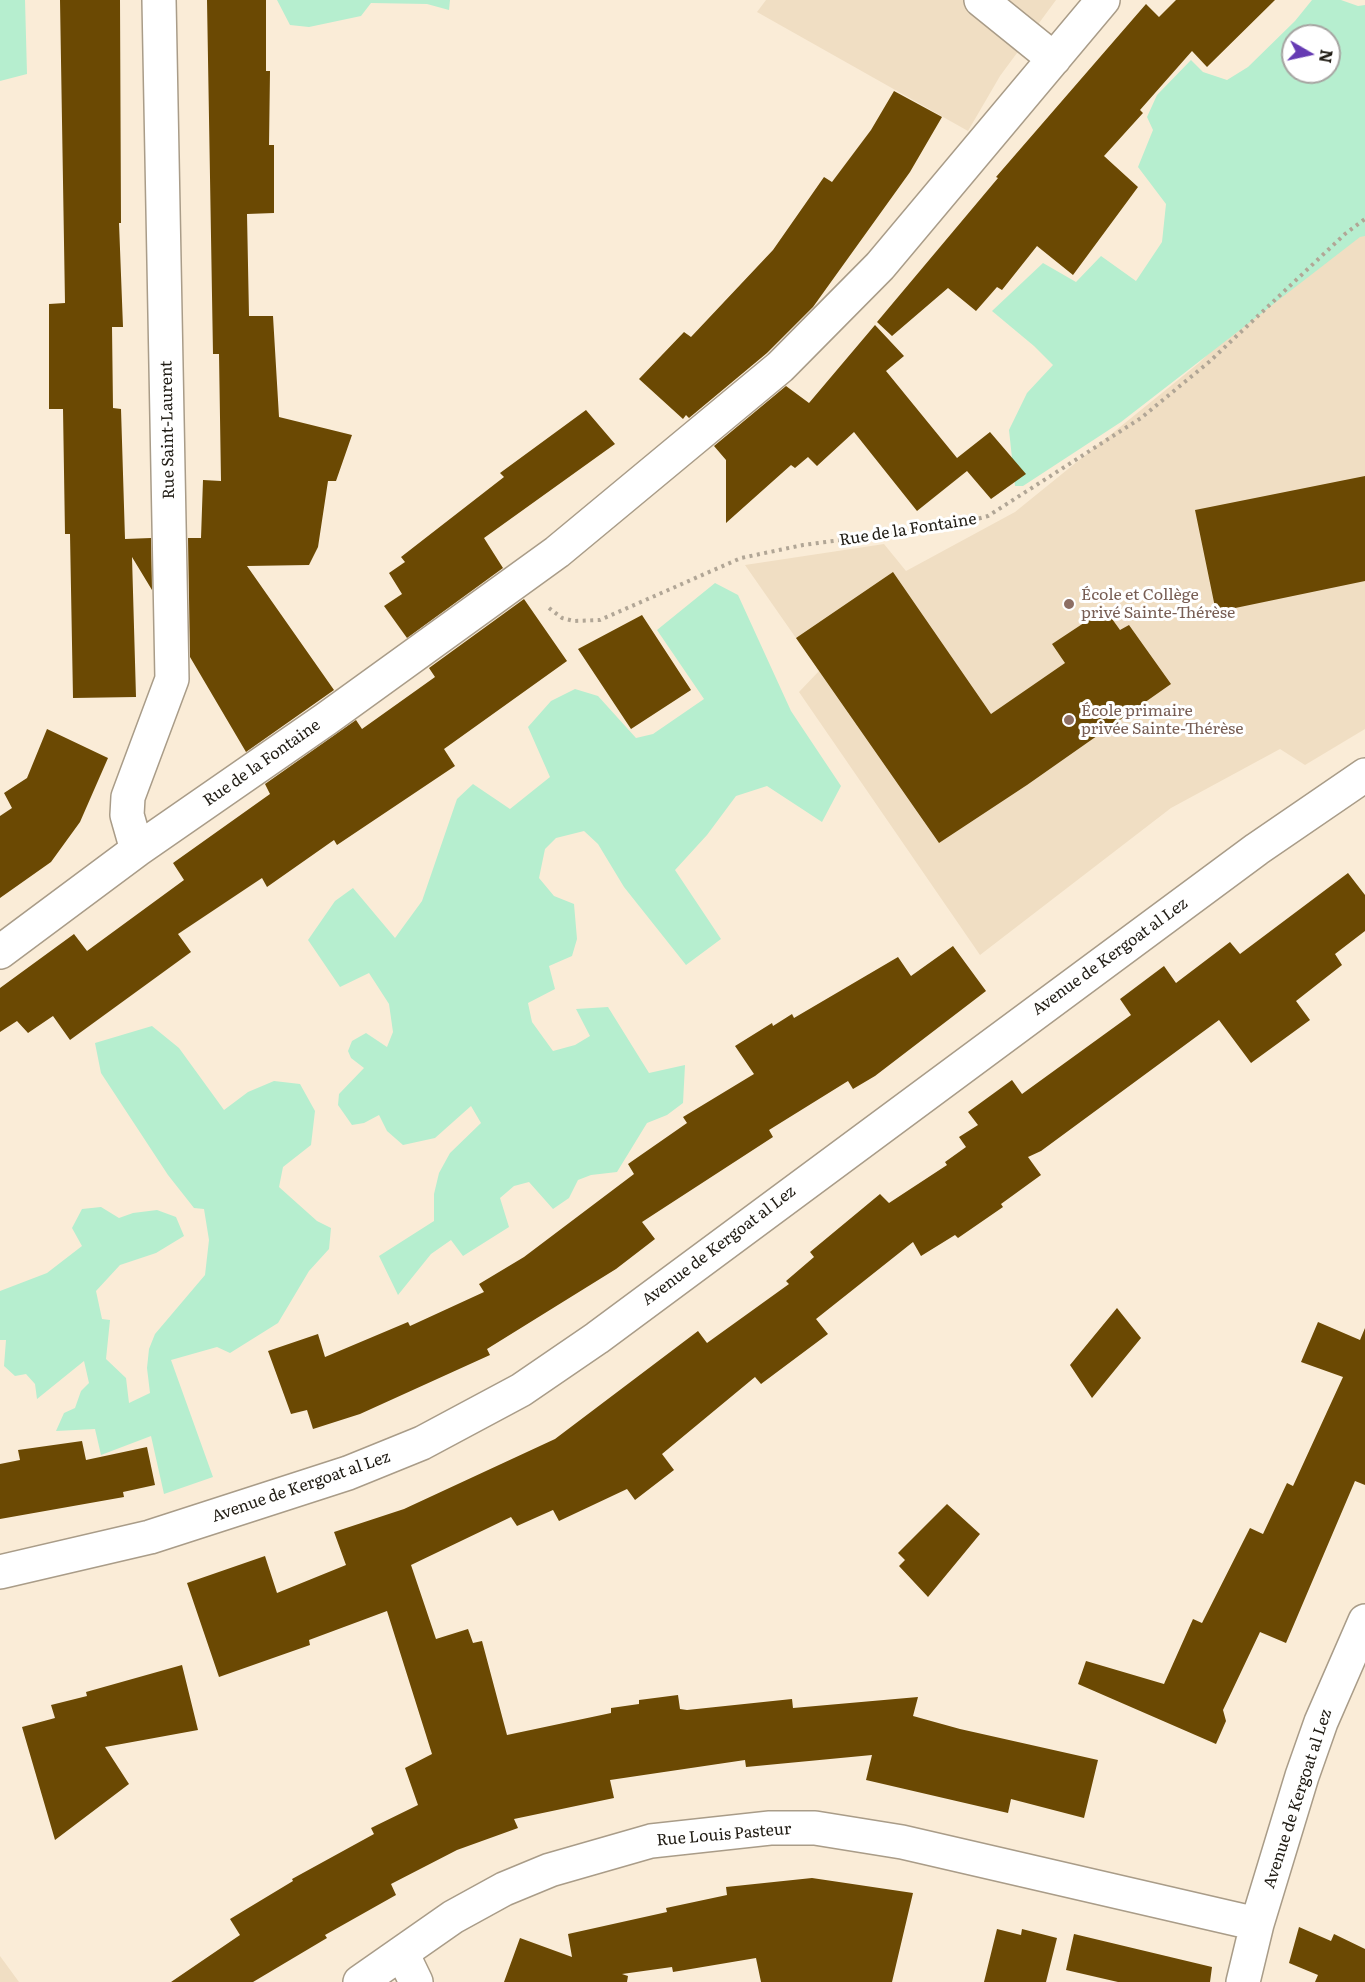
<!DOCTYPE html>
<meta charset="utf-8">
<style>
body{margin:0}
#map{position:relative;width:1365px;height:1982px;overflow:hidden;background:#faecd7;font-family:Literata,serif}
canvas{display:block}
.north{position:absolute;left:1281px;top:24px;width:60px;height:60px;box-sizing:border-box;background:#fff;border:2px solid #a6a4a1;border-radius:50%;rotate:99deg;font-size:16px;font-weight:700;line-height:24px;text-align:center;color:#201c14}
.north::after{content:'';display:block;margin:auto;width:21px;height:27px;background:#663bb3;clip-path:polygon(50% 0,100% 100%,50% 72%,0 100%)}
</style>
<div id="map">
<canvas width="1365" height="1982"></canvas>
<div class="north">N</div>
</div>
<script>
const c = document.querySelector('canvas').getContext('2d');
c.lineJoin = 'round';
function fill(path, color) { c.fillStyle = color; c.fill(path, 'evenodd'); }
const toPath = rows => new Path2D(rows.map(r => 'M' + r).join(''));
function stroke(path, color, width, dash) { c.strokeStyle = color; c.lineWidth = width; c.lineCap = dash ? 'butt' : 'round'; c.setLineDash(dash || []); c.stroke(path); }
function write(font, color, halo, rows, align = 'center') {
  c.font = font + ' Literata,serif'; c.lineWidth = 6; c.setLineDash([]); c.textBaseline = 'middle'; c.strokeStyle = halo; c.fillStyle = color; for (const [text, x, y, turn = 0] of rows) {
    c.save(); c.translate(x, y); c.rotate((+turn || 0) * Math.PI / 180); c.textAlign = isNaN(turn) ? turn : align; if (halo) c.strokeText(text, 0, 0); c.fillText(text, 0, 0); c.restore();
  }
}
const built = toPath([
 [766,0,1056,0,1000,76,968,131,757,12],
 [1365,226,1365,729,1305,765,1280,749,1171,808,980,955,799,692,819,671,745,565,884,544,906,571,1015,512,1199,363,1267,294],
 [0,1956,19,1982,0,1982]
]);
const green = toPath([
 [0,0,25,0,27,74,0,81],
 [277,0,450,0,449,10,427,4,371,3,361,16,309,27,290,25],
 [1312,0,1341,0,1358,6,1365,5,1365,236,1360,237,1121,422,1023,486,1015,486,1009,430,1027,393,1053,365,1034,346,992,311,1043,263,1076,282,1101,256,1136,281,1162,242,1166,204,1138,167,1153,130,1147,117,1157,95,1191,60,1203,72,1227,80,1248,67,1295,21],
 [1293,36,1329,36,1329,72,1293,72],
 [715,583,738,595,791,711,841,786,822,822,767,786,736,796,707,835,675,870,721,939,686,965,624,887,598,844,584,831,556,838,545,849,539,878,554,896,574,904,577,939,572,956,549,966,555,989,528,1003,532,1022,553,1051,575,1045,590,1036,576,1009,608,1007,649,1073,685,1065,683,1103,667,1115,647,1123,617,1172,591,1175,578,1180,569,1198,553,1209,529,1182,514,1186,500,1198,509,1227,463,1256,451,1240,431,1254,398,1295,379,1256,434,1221,434,1194,439,1173,450,1153,481,1123,471,1106,435,1138,403,1145,387,1131,379,1115,364,1123,352,1125,338,1105,339,1094,364,1068,351,1058,348,1051,352,1041,366,1033,387,1047,393,1032,389,1004,369,973,340,987,308,940,335,901,353,888,395,938,422,901,457,799,473,784,510,809,550,777,528,727,551,701,575,689,598,696,636,738,653,734,704,699,657,630],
 [152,1026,179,1048,224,1110,248,1092,274,1081,300,1084,315,1111,311,1145,283,1167,279,1187,317,1221,331,1228,329,1249,309,1271,278,1323,230,1353,217,1347,171,1360,213,1477,164,1494,151,1436,101,1455,95,1429,56,1431,64,1413,75,1408,81,1391,89,1383,84,1361,37,1399,35,1384,26,1374,15,1376,4,1366,6,1340,0,1340,0,1291,47,1273,82,1246,72,1228,82,1209,101,1207,119,1218,133,1213,157,1210,176,1217,184,1236,156,1253,120,1265,96,1291,102,1319,110,1320,106,1359,126,1378,129,1403,150,1393,147,1368,149,1349,155,1334,205,1275,209,1240,204,1209,194,1208,168,1175,101,1073,95,1043]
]);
const building = toPath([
 [60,0,120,0,121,223,119,223,123,327,112,327,113,408,121,409,125,539,151,538,152,590,132,557,136,697,73,698,70,534,65,534,63,409,49,409,49,304,65,303],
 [207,0,266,0,266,71,270,71,269,145,274,145,274,213,247,214,249,316,273,316,279,417,352,435,336,481,328,481,318,547,309,565,247,566,334,690,246,752,190,657,188,538,201,538,203,480,221,481,219,354,213,354],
 [1176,0,1275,0,1207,67,1192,51,1140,110,1143,113,1104,156,1138,187,1073,275,1037,246,1002,290,997,287,976,311,948,288,892,336,877,322,998,178,996,177,1146,4,1159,17],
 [894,91,942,117,910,172,813,307,767,353,689,418,686,415,683,419,639,379,684,332,691,337,773,250,824,177,832,182,871,130],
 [875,325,904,356,886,371,957,458,990,432,1026,474,991,499,967,471,917,511,854,432,817,466,808,457,795,468,791,465,726,523,726,460,714,446,786,386,809,403],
 [586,410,615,444,484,538,503,568,407,638,384,606,402,594,389,573,405,562,401,557,504,477,500,473],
 [1365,476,1365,581,1216,612,1195,510],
 [893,572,991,714,1065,663,1052,644,1105,609,1120,630,1129,625,1171,684,1027,785,939,843,796,638],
 [524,599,567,661,444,749,455,766,337,845,334,840,267,887,262,878,178,934,191,952,70,1040,53,1016,28,1033,17,1021,0,1032,0,988,74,934,87,951,184,880,173,863,270,794,265,784,356,720,362,729,435,677,429,668],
 [642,615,691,690,631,729,578,649],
 [47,729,108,758,80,822,51,862,0,898,0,816,12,808,4,793,27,778],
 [1348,873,1365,895,1365,931,1335,954,1342,965,1296,1001,1310,1020,1251,1063,1219,1020,1041,1151,1028,1157,1041,1175,1001,1204,1003,1207,958,1238,955,1235,921,1256,913,1242,845,1296,816,1319,828,1334,761,1384,755,1377,662,1454,674,1470,635,1500,627,1489,559,1521,553,1510,517,1526,511,1517,411,1565,436,1639,468,1629,473,1643,482,1641,507,1735,611,1713,611,1708,639,1704,639,1700,678,1695,680,1709,687,1710,792,1699,793,1708,918,1697,913,1716,960,1729,1098,1760,1084,1818,1011,1799,1008,1813,866,1780,872,1755,746,1767,745,1760,610,1780,614,1798,514,1819,518,1828,457,1850,391,1884,396,1895,325,1935,327,1938,253,1982,171,1982,240,1935,230,1919,293,1881,292,1879,374,1834,371,1828,418,1805,405,1768,432,1754,387,1611,309,1640,310,1645,219,1677,187,1583,265,1556,277,1593,346,1565,334,1532,404,1509,555,1439,698,1331,707,1343,789,1284,786,1281,814,1257,810,1252,880,1194,889,1203,947,1165,945,1162,966,1147,959,1137,978,1125,968,1112,1012,1080,1022,1094,1131,1015,1120,999,1164,966,1176,983,1230,942,1240,954],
 [953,946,986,991,875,1076,853,1089,848,1081,769,1130,773,1137,642,1222,655,1239,616,1269,487,1349,490,1355,360,1414,313,1429,307,1410,291,1414,268,1351,318,1334,325,1357,408,1322,410,1326,484,1292,479,1284,524,1257,634,1174,628,1164,687,1123,683,1117,754,1074,735,1046,772,1023,773,1026,792,1014,794,1018,898,957,911,976],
 [1117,1308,1141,1338,1092,1398,1070,1365],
 [1318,1322,1360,1340,1365,1328,1365,1485,1355,1481,1286,1643,1260,1632,1223,1710,1226,1721,1216,1744,1078,1684,1086,1661,1164,1684,1193,1619,1202,1623,1250,1528,1263,1534,1287,1483,1293,1486,1343,1377,1301,1362],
 [82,1441,86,1460,147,1447,155,1485,123,1492,124,1497,0,1519,0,1464,20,1460,18,1450],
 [947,1504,980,1534,928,1597,899,1566,905,1560,898,1553],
 [182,1665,198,1730,105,1747,129,1784,55,1840,22,1727,55,1718,51,1705,87,1696,86,1692],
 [812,1878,913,1893,892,1982,761,1982,756,1958,673,1972,672,1967,622,1974,628,1976,627,1982,504,1982,520,1938,572,1957,568,1934,667,1912,666,1908,727,1895,726,1887],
 [1299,1927,1331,1941,1334,1934,1365,1949,1365,1982,1315,1982,1318,1975,1289,1963],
 [997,1929,1021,1935,1022,1929,1057,1938,1046,1982,984,1982],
 [1074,1934,1212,1967,1210,1982,1118,1982,1066,1970]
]);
const path = toPath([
 [549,608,562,618,574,621,600,620,741,558,803,545,954,525,988,516,1141,418,1209,362,1345,234,1365,219]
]);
const minor = toPath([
 [981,0,1054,59],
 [137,850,127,815,128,797,172,679,159,0],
 [0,952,137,850,326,719,557,552,780,367,880,266,1103,0],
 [0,1572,150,1537,348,1473,422,1443,521,1390,597,1338,1257,849,1365,775],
 [402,1953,416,1982],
 [360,1982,453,1917,504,1889,550,1870,651,1841,770,1828,815,1828,902,1842,1257,1924],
 [1243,1982,1257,1924,1302,1776,1321,1722,1365,1621]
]);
const markers = [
 [1069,604,6,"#8d6e63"],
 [1069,720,6,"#8d6e63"]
];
const streetNames = [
 ["Rue Saint-Laurent",168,430,-91],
 ["Rue de la Fontaine",908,530,-9],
 ["Rue de la Fontaine",262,763,-35],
 ["Avenue de Kergoat al Lez",1110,957,-36],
 ["Avenue de Kergoat al Lez",719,1246,-37],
 ["Avenue de Kergoat al Lez",301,1487,-19],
 ["Avenue de Kergoat al Lez",1298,1799,-72],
 ["Rue Louis Pasteur",724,1835,-5]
];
const educationNames = [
 ["École et Collège",1081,595],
 ["privé Sainte-Thérèse",1081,613],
 ["École primaire",1081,711],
 ["privée Sainte-Thérèse",1081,729]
];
fill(built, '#f0dec3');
fill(green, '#b6eecf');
fill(building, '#6b4903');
stroke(minor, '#a99c88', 36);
stroke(path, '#b1a696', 4, [3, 4.5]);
stroke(minor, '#fff', 33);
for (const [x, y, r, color] of markers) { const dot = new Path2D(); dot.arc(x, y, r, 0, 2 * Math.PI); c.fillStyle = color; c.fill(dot); stroke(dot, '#fff', 2); }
write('16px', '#201c14', '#fff', streetNames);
write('16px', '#785e54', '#fff', educationNames, 'left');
</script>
